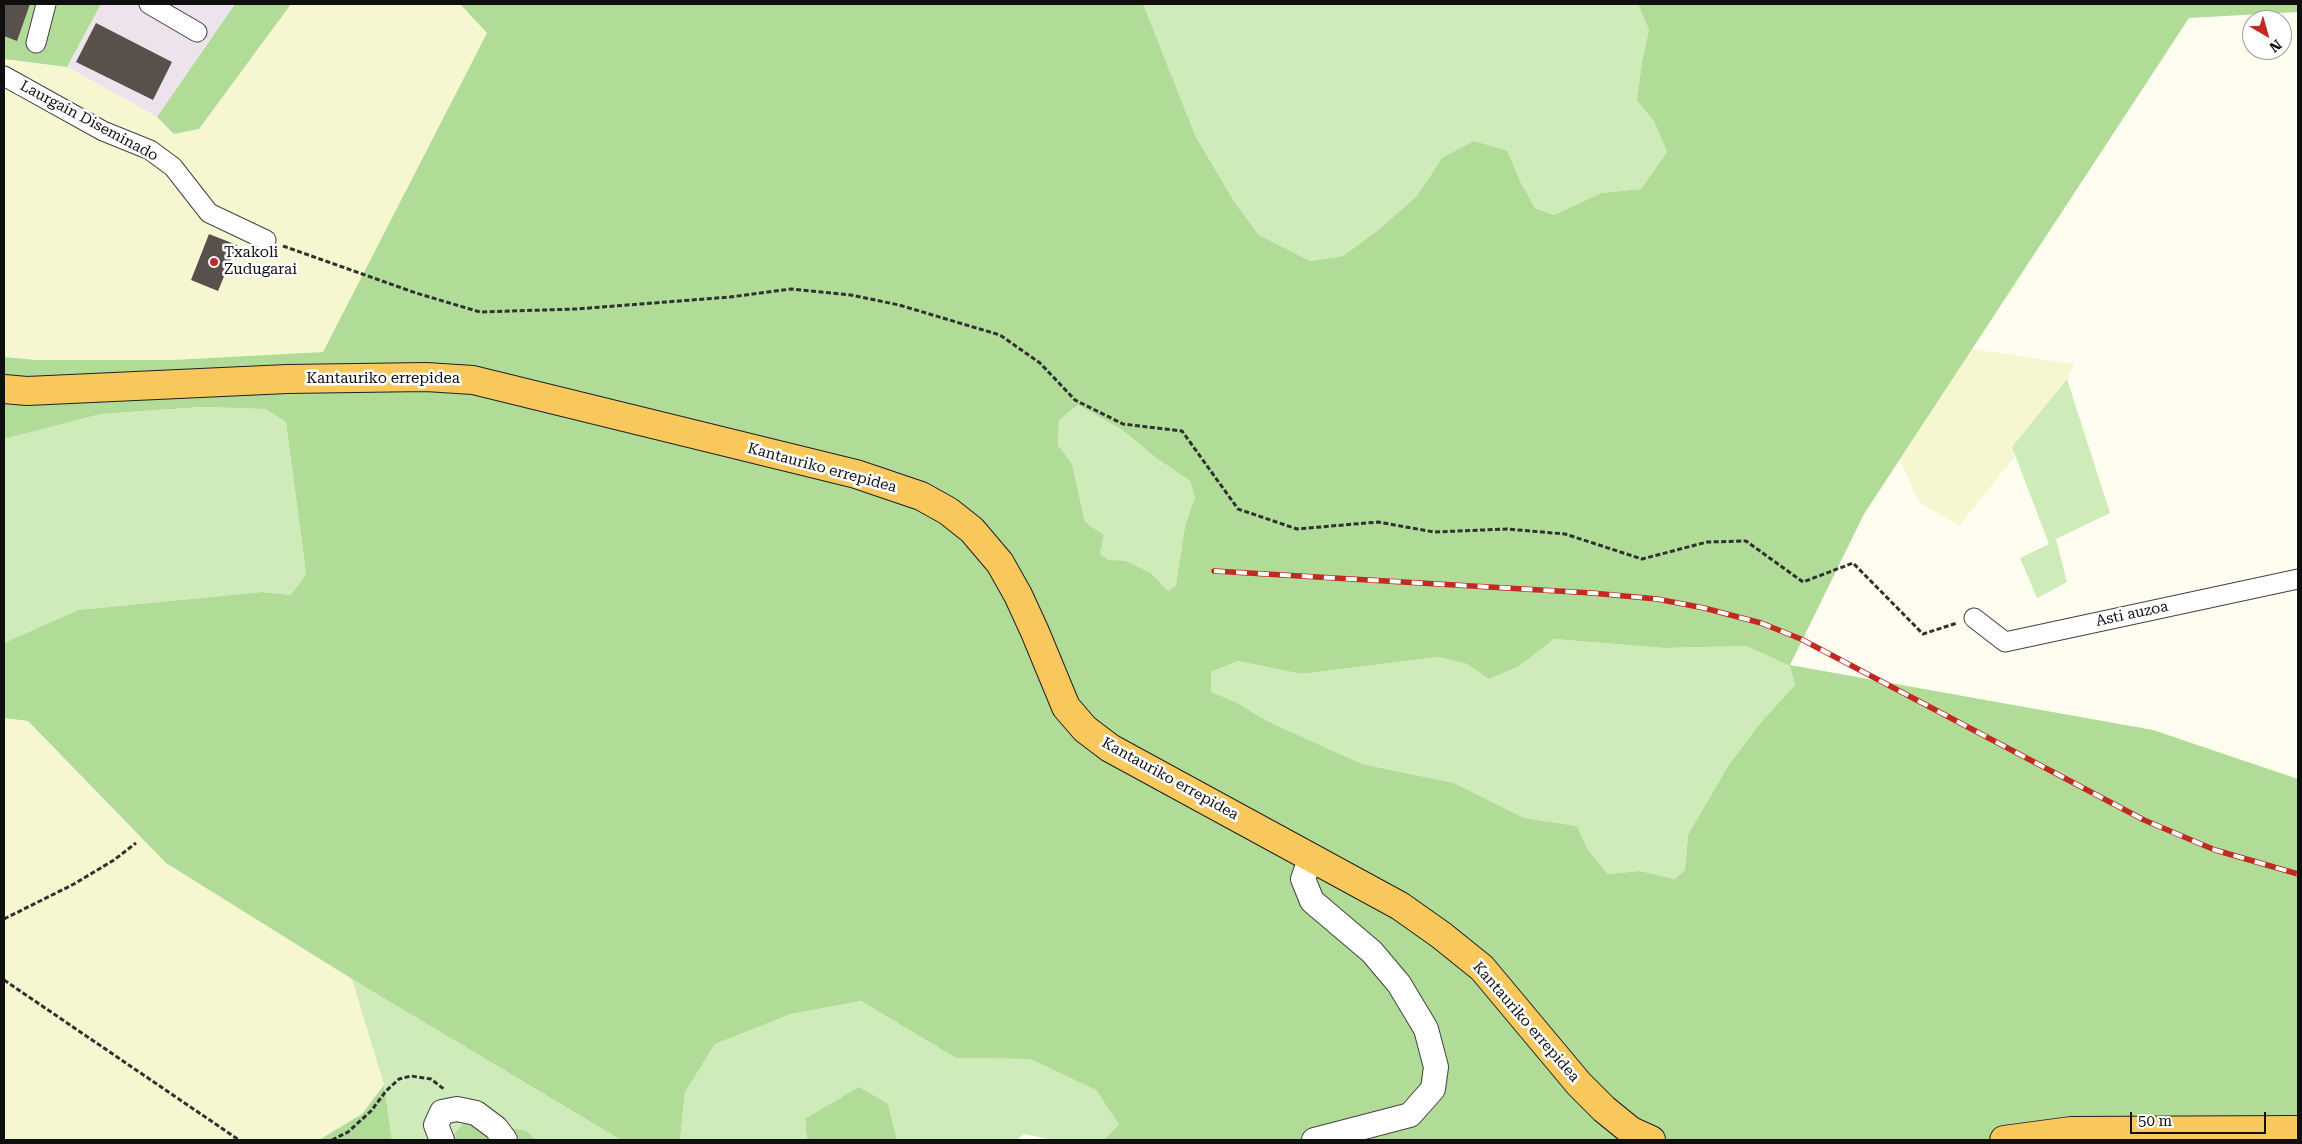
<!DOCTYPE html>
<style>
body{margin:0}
#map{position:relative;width:2302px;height:1144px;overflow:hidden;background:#fffdf0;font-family:"Roboto Serif",serif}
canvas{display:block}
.frame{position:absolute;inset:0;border:5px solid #0f0f0f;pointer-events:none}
.north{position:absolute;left:2242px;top:10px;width:50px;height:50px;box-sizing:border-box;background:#fff;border:1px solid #9f9f9f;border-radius:50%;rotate:142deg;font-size:14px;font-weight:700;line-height:20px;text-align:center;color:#0f0f0f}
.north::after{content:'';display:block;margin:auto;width:18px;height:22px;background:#c22923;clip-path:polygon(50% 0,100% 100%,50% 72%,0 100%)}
.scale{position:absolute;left:2130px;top:1112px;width:136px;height:22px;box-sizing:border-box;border:2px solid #0f0f0f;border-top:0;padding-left:6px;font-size:15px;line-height:18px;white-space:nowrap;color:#0f0f0f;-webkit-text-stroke:4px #fff;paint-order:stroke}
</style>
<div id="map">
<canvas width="2302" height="1144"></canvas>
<div class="frame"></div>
<div class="north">N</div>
<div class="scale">50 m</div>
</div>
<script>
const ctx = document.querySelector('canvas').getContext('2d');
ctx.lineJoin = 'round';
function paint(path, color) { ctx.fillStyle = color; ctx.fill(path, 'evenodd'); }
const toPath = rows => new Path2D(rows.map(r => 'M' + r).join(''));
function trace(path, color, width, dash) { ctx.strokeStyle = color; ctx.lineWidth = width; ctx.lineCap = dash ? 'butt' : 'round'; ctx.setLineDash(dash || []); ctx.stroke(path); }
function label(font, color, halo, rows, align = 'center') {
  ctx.font = font + ' "Roboto Serif",serif'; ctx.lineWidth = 5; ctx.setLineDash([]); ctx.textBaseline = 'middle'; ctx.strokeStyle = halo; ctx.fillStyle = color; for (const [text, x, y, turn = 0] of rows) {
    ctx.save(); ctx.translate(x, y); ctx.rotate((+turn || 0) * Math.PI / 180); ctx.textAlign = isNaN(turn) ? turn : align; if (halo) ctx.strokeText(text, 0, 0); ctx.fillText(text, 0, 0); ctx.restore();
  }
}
const industrial = toPath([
 [101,4,235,4,157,117,67,67]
]);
const farmland = toPath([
 [291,4,460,4,487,33,323,352,172,360,37,360,4,357,4,59,67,67,157,117,174,134,199,129],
 [1972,349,2074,364,2067,379,2012,447,2015,456,1959,526,1919,502,1900,460],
 [4,718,28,721,166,863,352,979,384,1085,362,1114,319,1140,4,1140]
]);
const green = toPath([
 [1143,4,1638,4,1649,30,1642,61,1637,101,1654,121,1667,152,1641,189,1601,193,1554,215,1535,208,1520,181,1442,158,1417,196,1377,231,1343,256,1310,261,1259,235,1235,203,1196,137],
 [2067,379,2110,513,2056,539,2067,582,2037,598,2020,558,2049,544,2012,447],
 [1078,405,1121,429,1155,457,1190,481,1195,497,1185,526,1177,586,1168,591,1151,573,1126,561,1108,561,1100,554,1104,535,1085,522,1072,464,1058,445,1059,420],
 [202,407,265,409,286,422,306,574,291,595,262,592,78,610,4,643,4,439,101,414],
 [1554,639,1664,648,1746,646,1790,666,1795,685,1763,720,1688,835,1685,870,1675,879,1640,871,1608,874,1588,850,1577,826,1524,818,1454,783,1362,764,1265,720,1236,702,1211,692,1211,672,1238,661,1301,674,1438,657,1467,664,1489,679,1518,667],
 [352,979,621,1140,536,1140,527,1131,450,1140,392,1140,384,1085],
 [861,1001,956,1058,1030,1059,1096,1090,1119,1125,1103,1140,1053,1140,1024,1134,1017,1140,897,1140,888,1104,805,1119,807,1140,680,1140,685,1092,715,1044,791,1014]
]);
const forest = toPath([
 [4,4,101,4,67,67,4,59],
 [235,4,291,4,199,129,174,134,157,117],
 [460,4,1143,4,1196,137,1235,203,1259,235,1310,261,1343,256,1377,231,1417,196,1442,158,1474,141,1507,151,1520,181,1535,208,1554,215,1601,193,1641,189,1667,152,1654,121,1637,101,1642,61,1649,30,1638,4,2298,4,2298,12,2189,18,1864,514,1790,665,2153,730,2298,779,2298,1140,1103,1140,1119,1125,1096,1090,1030,1059,956,1058,861,1001,791,1014,715,1044,685,1092,680,1140,621,1140,352,979,166,863,28,721,4,718,4,643,78,610,262,592,291,595,306,574,286,422,265,409,202,407,101,414,4,439,4,357,37,360,172,360,323,352,487,33],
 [1078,405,1121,429,1155,457,1190,481,1195,497,1185,526,1176,586,1168,591,1151,573,1126,561,1108,560,1100,554,1104,535,1085,522,1072,464,1058,445,1059,420],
 [1554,639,1664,648,1746,646,1790,666,1795,685,1763,720,1729,765,1688,835,1685,870,1675,879,1640,871,1608,874,1588,850,1577,826,1524,818,1454,783,1362,764,1265,720,1236,702,1211,692,1211,672,1238,661,1301,674,1438,657,1467,664,1489,679,1518,667],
 [384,1085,392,1140,319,1140,362,1114],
 [859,1087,888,1104,897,1140,807,1140,805,1119],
 [466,1120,527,1131,536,1140,450,1140]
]);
const building = toPath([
 [4,4,30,4,17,41,4,36],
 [96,23,172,62,153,100,76,62],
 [209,234,237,245,218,291,191,280]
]);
const path = toPath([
 [283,246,416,293,480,312,576,309,730,297,791,289,851,295,899,305,1000,335,1040,363,1075,400,1123,424,1182,431,1238,509,1297,529,1378,522,1434,532,1507,529,1565,534,1642,559,1707,542,1746,541,1803,582,1853,563,1923,634,1957,623],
 [4,919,74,884,114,860,136,843],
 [4,980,239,1140],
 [332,1140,348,1132,371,1111,386,1091,399,1079,411,1076,431,1079,445,1090]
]);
const minor = toPath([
 [149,4,197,32],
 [36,43,46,4],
 [4,76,103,131,150,150,173,167,209,213,266,240],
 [1974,618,2005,642,2298,579]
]);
const tertiary = toPath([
 [1311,857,1303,879,1312,901,1372,952,1399,984,1426,1029,1436,1067,1433,1089,1410,1115,1314,1140],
 [442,1140,436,1125,442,1112,457,1109,476,1113,496,1128,505,1140]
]);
const trunk = toPath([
 [4,389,27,391,287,379,426,377,473,380,856,474,921,496,948,511,972,530,1000,563,1018,595,1035,632,1066,707,1085,729,1110,748,1400,906,1441,935,1482,968,1579,1084,1604,1109,1631,1131,1651,1140],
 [2004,1140,2071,1131,2298,1130]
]);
const rail = toPath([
 [1214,571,1592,593,1657,599,1704,608,1761,623,1801,639,2144,820,2215,850,2298,874]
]);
const markers = [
 [214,262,5,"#c22923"]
];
const streetNames = [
 ["Laurgain Diseminado",89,121,28],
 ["Kantauriko errepidea",383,379],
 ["Kantauriko errepidea",822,468,15],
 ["Asti auzoa",2132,614,-12],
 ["Kantauriko errepidea",1170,779,29],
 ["Kantauriko errepidea",1526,1022,49]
];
const poiNames = [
 ["Txakoli",224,253],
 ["Zudugarai",224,270]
];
paint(industrial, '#ede3ed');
paint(farmland, '#f6f6d0');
paint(green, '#ceebb9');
paint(forest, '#b0dc98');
paint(building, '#58514b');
trace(minor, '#424242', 21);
trace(tertiary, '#424242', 26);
trace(trunk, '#202020', 30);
trace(path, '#313131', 3, [5, 2.5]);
trace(minor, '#fff', 19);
trace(tertiary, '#fff', 24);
trace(trunk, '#f9c85d', 28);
trace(rail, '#c22923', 5.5);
trace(rail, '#fff', 4, [11]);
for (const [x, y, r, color] of markers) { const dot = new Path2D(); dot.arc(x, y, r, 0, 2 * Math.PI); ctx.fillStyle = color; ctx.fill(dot); trace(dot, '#fff', 2); }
label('15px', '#0f0f0f', '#fff', streetNames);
label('15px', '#0f0f0f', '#fff', poiNames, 'left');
</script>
